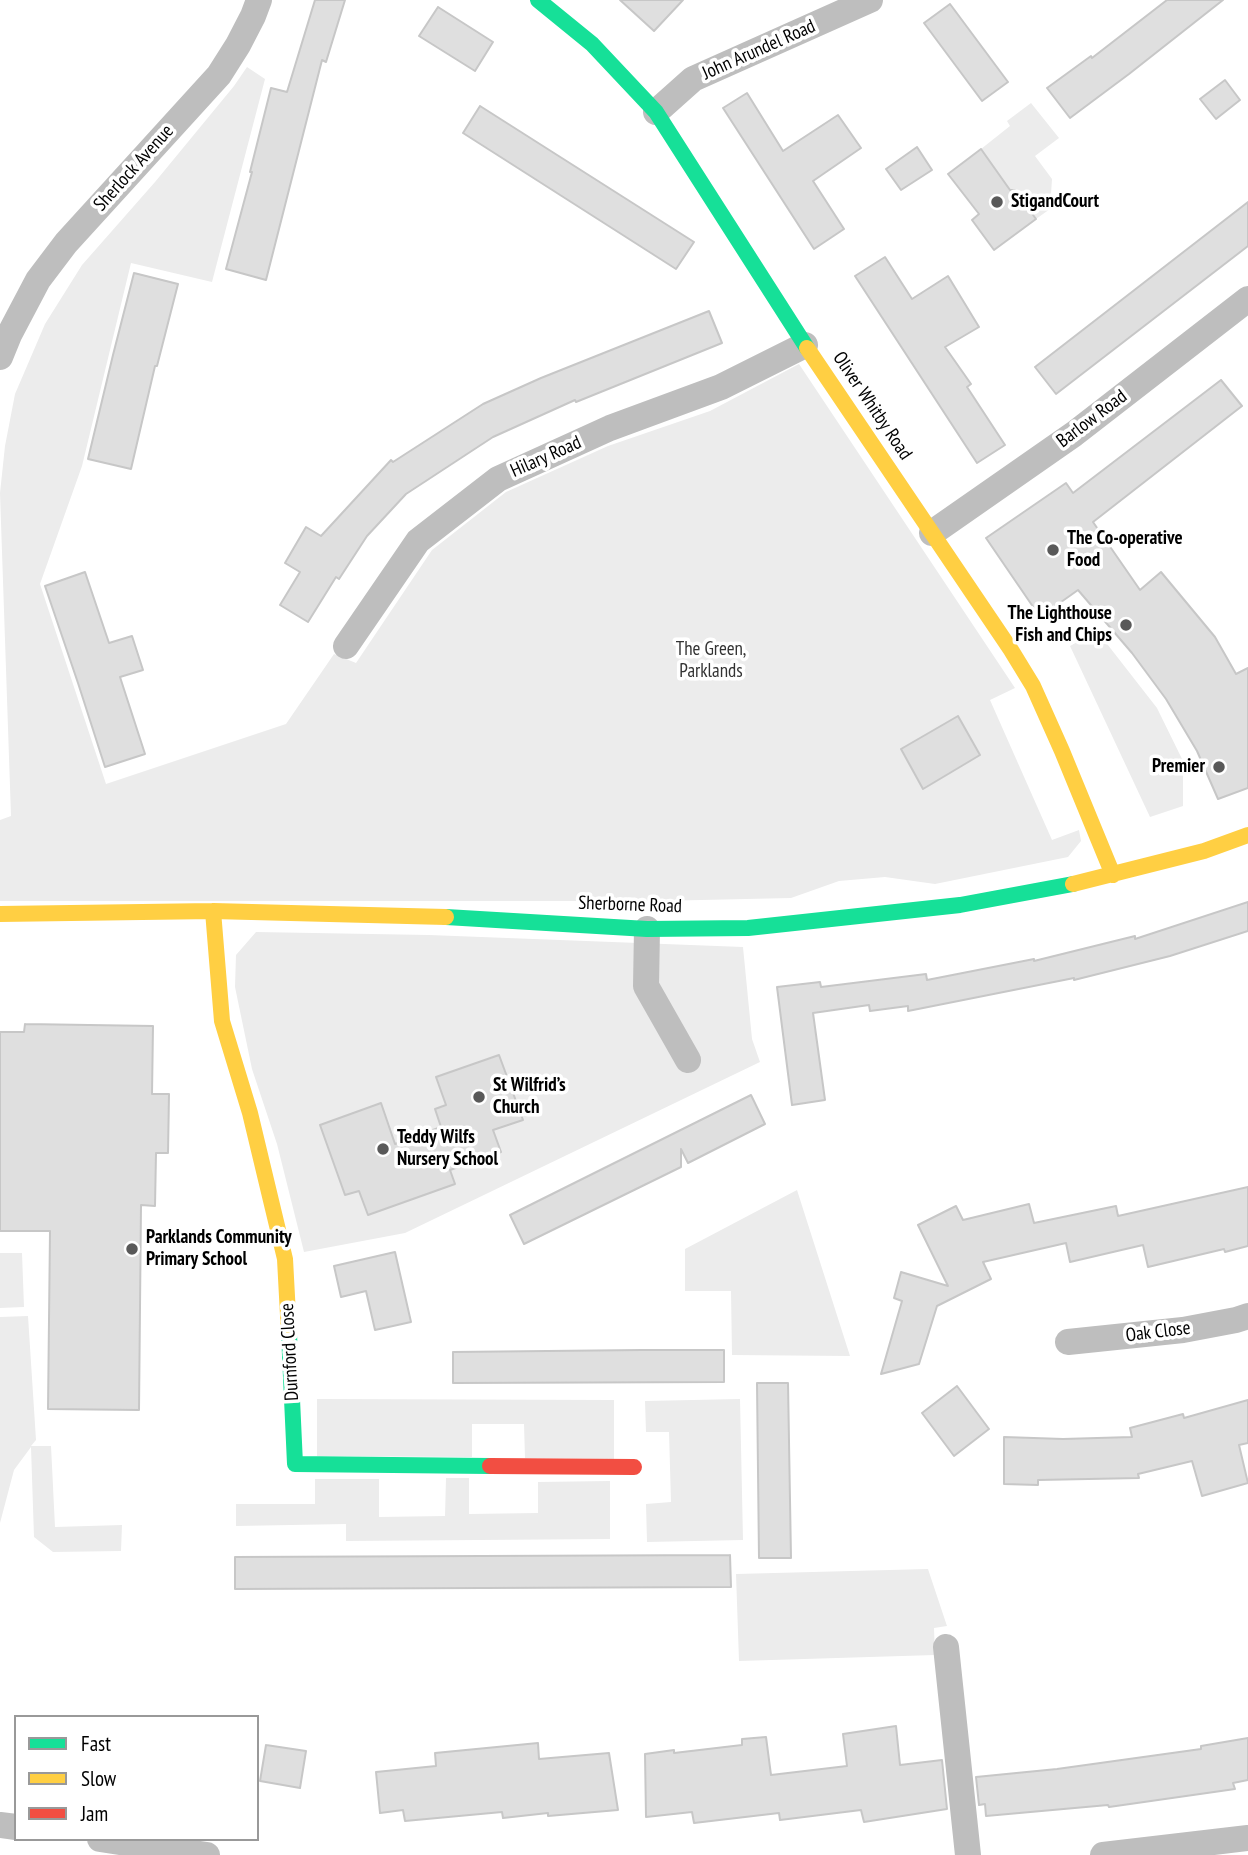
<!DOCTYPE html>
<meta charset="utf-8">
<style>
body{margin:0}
#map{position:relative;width:1248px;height:1855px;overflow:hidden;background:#fff;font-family:"PT Sans Narrow",sans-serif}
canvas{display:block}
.legend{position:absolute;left:14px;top:1715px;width:245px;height:126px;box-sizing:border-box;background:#fff;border:2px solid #999;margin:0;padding:9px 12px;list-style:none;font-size:21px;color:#000}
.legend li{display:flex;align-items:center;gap:14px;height:35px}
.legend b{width:35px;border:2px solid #999}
</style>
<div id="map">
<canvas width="1248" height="1855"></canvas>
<ul class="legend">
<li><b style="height:9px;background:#16e098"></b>Fast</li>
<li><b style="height:9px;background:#ffcf43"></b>Slow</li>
<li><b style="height:9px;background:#f24e42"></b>Jam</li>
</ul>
</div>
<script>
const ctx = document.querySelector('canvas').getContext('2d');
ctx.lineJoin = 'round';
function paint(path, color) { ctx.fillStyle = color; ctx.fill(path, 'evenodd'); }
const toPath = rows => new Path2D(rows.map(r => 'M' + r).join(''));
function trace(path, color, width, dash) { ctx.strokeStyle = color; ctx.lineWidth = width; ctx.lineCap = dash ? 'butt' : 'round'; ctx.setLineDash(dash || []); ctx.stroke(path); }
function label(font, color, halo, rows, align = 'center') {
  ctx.font = font + ' "PT Sans Narrow",sans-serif'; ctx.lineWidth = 7; ctx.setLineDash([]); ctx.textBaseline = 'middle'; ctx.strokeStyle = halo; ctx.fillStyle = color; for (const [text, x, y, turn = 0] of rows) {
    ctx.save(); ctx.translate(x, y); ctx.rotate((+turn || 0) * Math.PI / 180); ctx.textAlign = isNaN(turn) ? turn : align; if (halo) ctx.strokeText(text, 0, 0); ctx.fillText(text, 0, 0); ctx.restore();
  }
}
const green = toPath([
 [247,67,265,79,212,282,131,263,82,466,40,584,106,784,286,724,334,654,356,663,432,550,506,492,608,446,710,411,799,364,1015,688,990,700,1052,840,1079,830,1081,841,1068,857,935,884,885,877,839,881,791,898,656,901,0,901,0,820,11,816,0,493,5,446,15,394,45,324,82,265,155,182,234,86],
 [1031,103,1059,138,1035,156,1052,179,1050,209,1036,219,1015,190,1010,190,981,149,1010,126,1007,121],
 [1097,631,1157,708,1183,761,1183,806,1150,817,1070,646],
 [256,932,429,935,743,947,752,1039,760,1062,405,1233,304,1252,277,1144,252,1069,235,987,236,955],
 [797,1190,850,1356,732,1355,731,1291,685,1291,685,1249],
 [0,1253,22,1253,24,1307,0,1308],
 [28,1316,36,1440,31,1446,51,1446,55,1527,122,1525,121,1551,53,1552,34,1537,31,1447,14,1470,0,1523,0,1317],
 [317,1399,614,1400,614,1459,525,1458,524,1424,472,1424,472,1457,317,1456],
 [740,1399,743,1540,647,1542,646,1504,671,1502,669,1432,646,1432,645,1401],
 [446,1478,469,1478,469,1514,538,1513,538,1482,610,1481,610,1539,346,1541,346,1524,236,1526,236,1504,315,1504,315,1479,379,1479,379,1517,445,1516],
 [928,1569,947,1626,934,1628,935,1655,739,1661,736,1574]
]);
const building = toPath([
 [315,0,345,0,326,62,322,60,266,280,226,269,252,172,250,172,271,88,287,92,315,0],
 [620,0,683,0,654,31,620,0],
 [1167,0,1223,0,1129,74,1070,118,1047,88,1091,56,1092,58,1167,0],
 [950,4,1008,82,982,101,924,23,950,4],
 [438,7,493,42,475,71,419,36,438,7],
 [1225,80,1240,100,1216,119,1200,99,1225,80],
 [747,93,783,151,838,115,861,148,813,181,844,229,814,249,723,108,747,93],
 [480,106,694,242,676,269,463,133,480,106],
 [917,147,932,170,901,190,886,169,917,147],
 [981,149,1010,190,1015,190,1036,219,994,250,972,220,979,214,948,174,981,149],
 [1248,202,1248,246,1056,394,1035,367,1248,202],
 [885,257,912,299,948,276,979,327,945,347,971,384,967,387,1005,445,977,463,855,276,885,257],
 [134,273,178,284,157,366,155,366,131,469,88,459,113,355,134,273],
 [709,311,722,343,576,402,575,400,493,437,406,494,367,536,339,579,336,577,308,622,280,605,300,572,285,563,306,527,321,536,391,460,393,462,483,404,541,378,709,311],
 [1221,380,1242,406,1093,522,1140,590,1161,572,1215,637,1236,674,1248,668,1248,788,1218,799,1197,751,1166,699,1132,653,1078,590,1040,617,986,538,1066,483,1073,493,1221,380],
 [85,572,109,643,132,636,143,670,120,677,145,754,105,767,78,683,45,586,85,572],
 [958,716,980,755,923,789,901,749,958,716],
 [1248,902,1248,931,1170,956,1074,980,1074,978,908,1011,908,1006,870,1011,869,1005,813,1013,825,1100,792,1105,777,987,820,982,821,987,926,974,927,980,1034,959,1034,961,1135,936,1135,939,1248,902],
 [25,1024,153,1026,152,1094,169,1094,168,1153,156,1153,155,1206,141,1205,139,1410,48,1409,50,1231,0,1231,0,1032,24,1032,25,1024],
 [499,1055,523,1120,493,1130,501,1152,450,1170,455,1184,368,1215,359,1191,345,1195,320,1125,381,1103,395,1144,441,1127,435,1109,446,1105,436,1077,499,1055],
 [751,1095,765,1124,688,1163,681,1149,681,1167,524,1244,510,1215,751,1095],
 [1248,1187,1248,1246,1225,1252,1224,1249,1148,1267,1143,1245,1070,1262,1066,1243,983,1262,991,1279,937,1306,919,1364,881,1374,902,1301,894,1298,901,1272,948,1286,918,1225,956,1206,963,1220,1029,1204,1034,1223,1116,1206,1118,1216,1248,1187],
 [395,1252,411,1322,375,1330,366,1291,341,1297,334,1266,395,1252],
 [642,1350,724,1350,724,1382,453,1383,453,1352,642,1350],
 [757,1383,788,1383,791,1558,759,1558,757,1383],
 [957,1386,989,1429,954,1456,922,1413,957,1386],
 [1248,1400,1248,1443,1239,1445,1248,1483,1202,1496,1192,1461,1138,1474,1139,1478,1038,1480,1038,1485,1004,1484,1004,1437,1063,1439,1132,1437,1130,1428,1183,1414,1184,1418,1248,1400],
 [730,1555,731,1587,235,1589,235,1557,730,1555],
 [896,1726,900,1765,942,1760,947,1809,864,1822,861,1810,780,1820,779,1813,694,1823,692,1812,646,1817,645,1754,674,1750,674,1753,742,1745,742,1739,766,1737,771,1775,847,1766,843,1734,896,1726],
 [1248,1738,1248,1780,1233,1783,1235,1789,1109,1807,1108,1805,986,1816,985,1804,979,1805,976,1777,1057,1769,1201,1749,1201,1746,1248,1738],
 [538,1743,539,1759,609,1753,618,1810,548,1816,548,1813,503,1818,502,1812,405,1821,403,1810,380,1813,376,1772,436,1766,435,1753,538,1743],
 [266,1745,306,1751,300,1788,260,1781,266,1745]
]);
const street = toPath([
 [656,112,693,79,870,0],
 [0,357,9,335,38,280,66,243,219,75,238,45,253,16,259,0],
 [932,533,1074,434,1248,299],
 [346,646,418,541,498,479,610,428,721,387,805,345],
 [647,929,646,986,688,1060],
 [1068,1342,1183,1330,1236,1320,1248,1316],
 [946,1647,968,1855],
 [0,1825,16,1827],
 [100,1839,207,1855],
 [1103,1855,1248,1838]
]);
const fast = toPath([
 [538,0,592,44,656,112,807,348],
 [446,917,647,929,748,928,960,905,1073,884],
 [289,1334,295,1464,490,1466]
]);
const slow = toPath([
 [807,348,1011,650,1033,686,1062,751,1113,875],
 [1073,884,1204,851,1248,835],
 [213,911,222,1021,250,1113,285,1259,289,1334],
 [0,914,213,911,446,917]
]);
const jam = toPath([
 [490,1466,634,1467]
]);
const markers = [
 [997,202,7,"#595959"],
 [1053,550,7,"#595959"],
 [1126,625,7,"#595959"],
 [1219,767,7,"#595959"],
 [479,1097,7,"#595959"],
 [383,1149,7,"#595959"],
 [132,1249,7,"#595959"]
];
const streetNames = [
 ["John Arundel Road",759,50,-24],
 ["Sherlock Avenue",134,168,-48],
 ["Oliver Whitby Road",872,406,56],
 ["Barlow Road",1092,419,-37],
 ["Hilary Road",546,457,-24],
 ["Sherborne Road",630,905,2],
 ["Oak Close",1158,1332,-7],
 ["Durnford Close",290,1352,-93]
];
const poiNames = [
 ["StigandCourt",1011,202],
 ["The Co-operative",1067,539],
 ["Food",1067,561],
 ["The Lighthouse",1112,614,"right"],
 ["Fish and Chips",1112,636,"right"],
 ["Premier",1205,767,"right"],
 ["St Wilfrid’s",493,1086],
 ["Church",493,1108],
 ["Teddy Wilfs",397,1138],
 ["Nursery School",397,1160],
 ["Parklands Community",146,1238],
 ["Primary School",146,1260]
];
const parkNames = [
 ["The Green,",711,650],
 ["Parklands",711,672]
];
paint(green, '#ececec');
paint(building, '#dfdfdf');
trace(building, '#c7c7c7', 2);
trace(street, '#bebebe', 26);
trace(fast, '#16e098', 16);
trace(slow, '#ffcf43', 16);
trace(jam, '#f24e42', 16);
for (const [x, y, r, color] of markers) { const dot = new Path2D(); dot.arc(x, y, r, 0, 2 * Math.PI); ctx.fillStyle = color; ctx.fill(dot); trace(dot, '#fff', 2.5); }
label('19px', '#000', '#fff', streetNames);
label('bold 19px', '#000', '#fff', poiNames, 'left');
label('19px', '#333', '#fff', parkNames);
</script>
